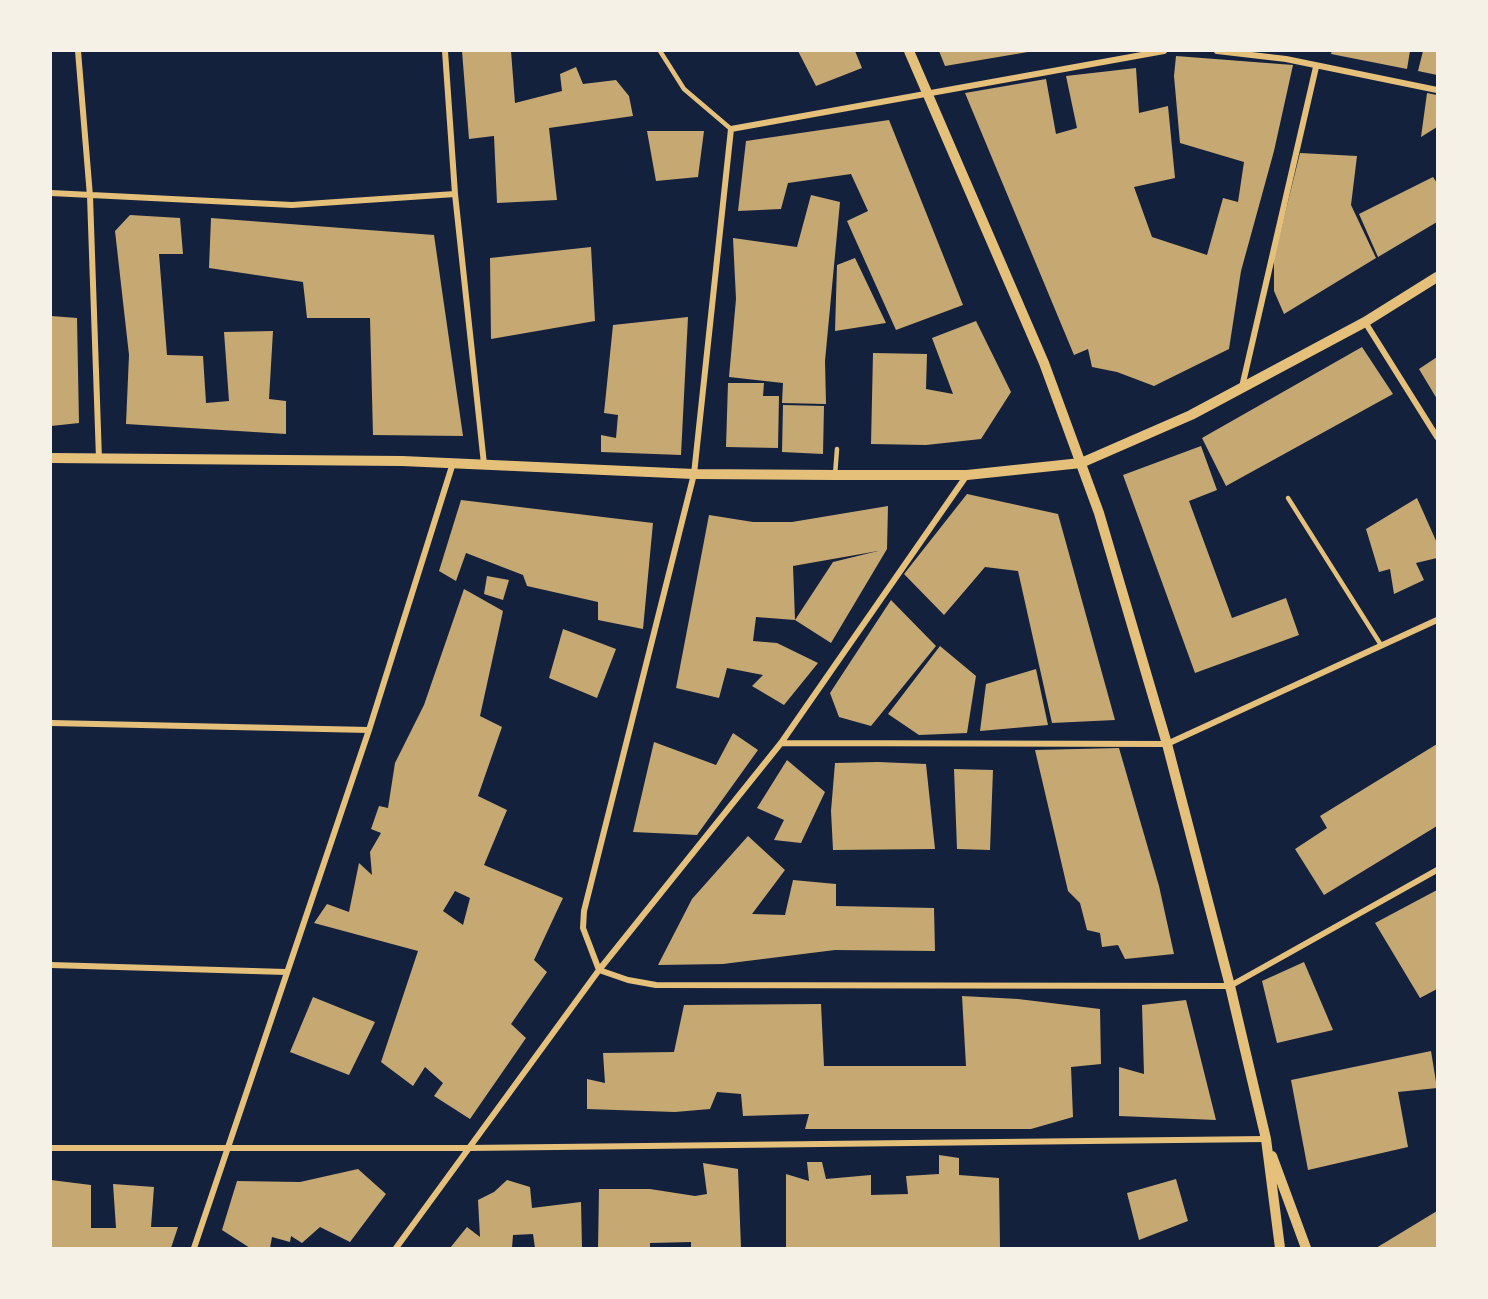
<!DOCTYPE html>
<style>
body{margin:0}
#map{position:relative;width:1488px;height:1299px;overflow:hidden;background:#14213d;font-family:Helvetica,sans-serif}
canvas{display:block}
.frame{position:absolute;inset:0;border:52px solid #f6f1e7;pointer-events:none}
</style>
<div id="map">
<canvas width="1488" height="1299"></canvas>
<div class="frame"></div>
</div>
<script>
const ctx = document.querySelector('canvas').getContext('2d');
ctx.lineJoin = 'round';
function paint(path, color) { ctx.fillStyle = color; ctx.fill(path, 'evenodd'); }
const toPath = rows => new Path2D(rows.map(r => 'M' + r).join(''));
function trace(path, color, width, dash) { ctx.strokeStyle = color; ctx.lineWidth = width; ctx.lineCap = dash ? 'butt' : 'round'; ctx.setLineDash(dash || []); ctx.stroke(path); }
const building = toPath([
 [462,51,511,51,515,103,562,91,560,74,576,67,583,84,616,80,629,96,633,116,549,128,557,200,497,203,494,136,469,139],
 [798,51,855,51,862,68,816,86],
 [939,51,1028,51,1028,52,945,66],
 [1332,51,1410,51,1407,69,1331,54],
 [1423,51,1437,51,1437,75,1418,71],
 [1176,56,1293,65,1274,151,1241,271,1229,349,1154,386,1117,372,1092,367,1088,349,1074,355,965,93,1046,79,1056,134,1077,128,1066,76,1136,68,1139,113,1168,106,1175,178,1134,187,1152,237,1207,255,1223,198,1238,202,1244,162,1180,143,1174,76],
 [1427,93,1437,95,1437,127,1421,137],
 [889,120,963,305,896,330,847,221,868,211,851,174,788,183,781,209,738,211,746,141],
 [647,131,704,131,698,177,656,181],
 [1300,153,1357,156,1351,205,1376,258,1284,314,1274,291,1274,258],
 [1433,177,1437,183,1437,222,1378,257,1359,214],
 [811,195,840,202,825,361,826,404,782,403,783,383,729,377,736,299,733,238,797,247],
 [130,215,180,218,183,254,159,254,167,355,203,356,206,403,229,401,224,332,273,331,269,399,286,401,286,434,126,424,129,355,115,231],
 [211,218,434,235,463,436,373,435,370,318,307,318,303,282,209,268],
 [591,247,595,321,491,339,490,258],
 [855,258,886,323,835,331,837,265],
 [51,316,77,318,79,423,51,426],
 [688,317,681,455,601,452,601,435,616,438,618,415,604,413,613,325],
 [976,321,1011,392,981,439,926,445,871,444,873,353,927,354,926,389,953,394,932,338],
 [1362,347,1393,394,1226,486,1202,438],
 [1437,357,1437,399,1419,369],
 [728,383,764,383,763,396,779,396,778,448,726,447],
 [783,405,824,406,823,454,782,452],
 [1201,446,1217,490,1189,501,1232,618,1286,598,1299,635,1195,673,1123,475],
 [967,494,1058,514,1115,720,1052,723,1018,571,985,567,944,615,904,574],
 [1417,498,1437,543,1437,558,1416,563,1424,580,1394,594,1390,569,1379,572,1366,529],
 [461,500,653,523,643,629,598,620,598,602,527,586,523,575,466,553,456,581,439,571],
 [888,506,887,549,831,643,795,620,833,562,878,551,793,566,795,620,756,617,753,641,777,643,818,663,784,705,752,686,763,675,727,668,719,698,676,688,709,515,753,522,792,522],
 [487,576,509,580,503,600,484,594],
 [464,589,503,611,480,716,502,727,478,796,507,810,484,865,563,898,534,960,547,972,511,1024,526,1038,470,1119,434,1096,443,1083,425,1067,413,1086,381,1062,418,951,314,923,327,904,349,912,359,863,372,875,370,852,381,833,371,829,379,806,388,808,395,763,424,705],
 [455,891,470,898,463,925,443,911],
 [891,600,936,646,871,726,839,717,830,693],
 [563,629,616,649,597,698,549,678],
 [940,646,976,676,967,733,919,735,888,714],
 [1036,669,1048,725,980,731,986,684],
 [733,733,758,750,697,835,633,832,654,742,716,765],
 [1437,744,1437,826,1324,895,1295,849,1327,828,1320,816],
 [1119,748,1159,886,1174,954,1125,959,1118,945,1102,947,1100,933,1087,930,1080,903,1068,891,1035,750],
 [787,760,825,792,801,843,774,840,784,820,757,808],
 [878,762,926,764,935,849,833,850,831,811,835,763],
 [954,769,993,770,990,850,957,849],
 [748,836,785,870,752,914,785,915,793,880,836,884,836,906,934,908,935,951,835,950,723,964,658,965,692,899],
 [1437,890,1437,989,1420,998,1375,923],
 [1304,962,1333,1030,1277,1043,1262,981],
 [962,996,1018,999,1100,1009,1101,1064,1071,1067,1073,1117,1031,1129,805,1129,809,1114,743,1116,741,1094,717,1092,710,1109,675,1112,587,1109,587,1079,605,1083,603,1053,674,1052,684,1005,821,1004,824,1066,966,1066],
 [313,997,375,1022,349,1075,290,1052],
 [1186,1000,1216,1120,1119,1116,1119,1067,1144,1074,1142,1005],
 [1431,1051,1437,1088,1398,1092,1408,1147,1308,1170,1291,1080],
 [939,1155,959,1158,959,1175,999,1178,1000,1248,786,1248,786,1174,809,1181,807,1162,822,1162,826,1179,871,1175,871,1195,908,1194,906,1176,939,1174],
 [703,1163,738,1169,741,1248,691,1248,691,1242,650,1243,650,1248,598,1248,599,1189,650,1189,695,1196,707,1194],
 [358,1169,386,1194,350,1242,320,1227,302,1243,291,1236,290,1242,272,1237,270,1248,250,1248,222,1230,237,1181,300,1182],
 [1176,1179,1188,1221,1139,1240,1127,1193],
 [51,1180,91,1185,91,1228,116,1228,113,1184,154,1187,151,1227,178,1227,171,1248,51,1248],
 [507,1180,530,1187,532,1208,581,1202,582,1248,535,1248,533,1234,513,1235,512,1248,450,1248,467,1227,480,1237,478,1200,494,1192],
 [1437,1211,1437,1248,1376,1248]
]);
const service = toPath([
 [660,51,684,89,731,129],
 [835,475,837,449],
 [1288,498,1381,645]
]);
const minor = toPath([
 [78,51,90,196,99,459],
 [445,51,455,194,484,464],
 [1217,51,1286,59,1437,90],
 [51,193,292,205,455,194],
 [1365,322,1437,437],
 [1242,387,1316,67],
 [51,723,369,730],
 [781,743,1167,744,1437,620],
 [51,965,286,972],
 [599,970,583,928,584,911,694,474,731,129,1164,51],
 [599,970,628,980,656,985,1230,986,1437,870],
 [51,1148,467,1148,1266,1139],
 [194,1248,369,730,453,463],
 [396,1248,599,970,781,743,967,475]
]);
const tertiary = toPath([
 [909,51,1044,363,1099,513,1167,744,1230,986,1266,1139,1280,1248],
 [51,458,402,461,694,474,835,475,967,475,1081,463,1191,415,1365,322,1437,277],
 [1272,1156,1306,1248]
]);
paint(building, '#c6a872');
trace(service, '#e5c07b', 4.5);
trace(minor, '#e5c07b', 6);
trace(tertiary, '#e5c07b', 10);
</script>
